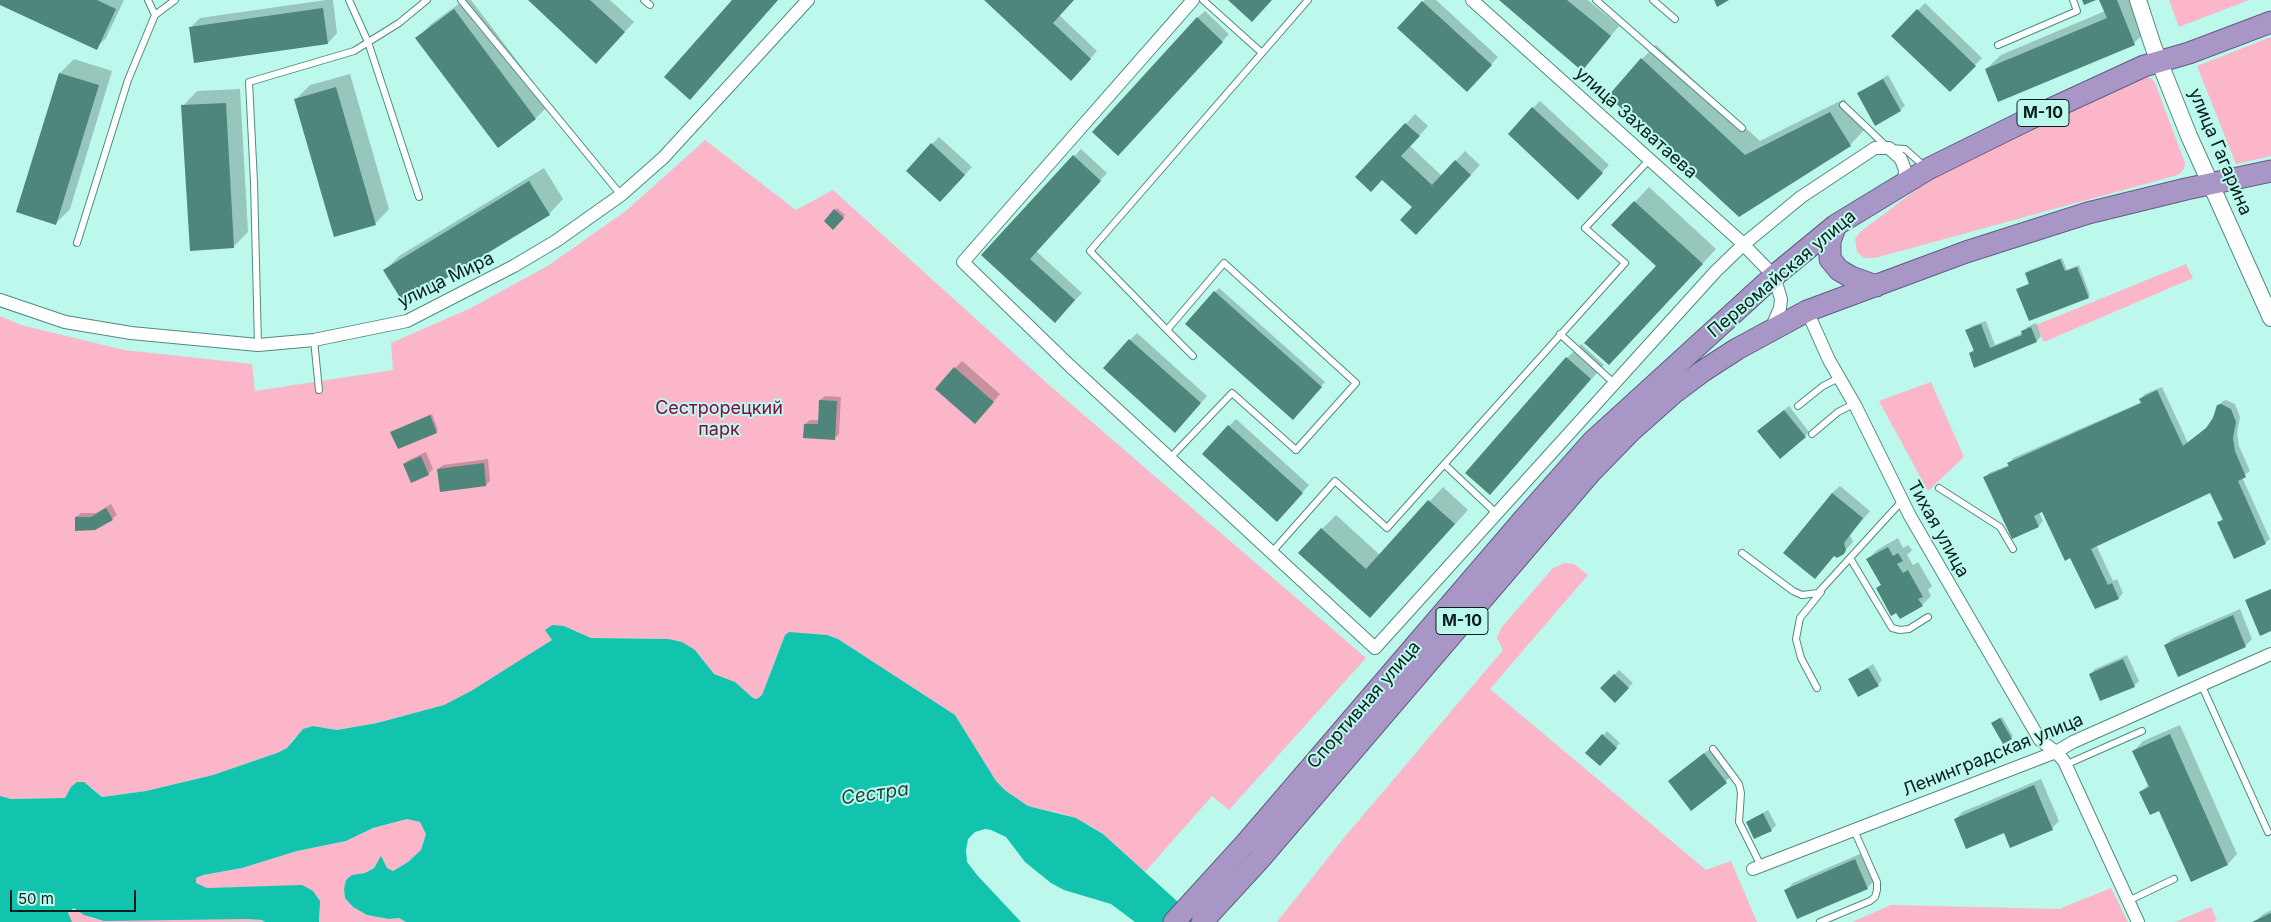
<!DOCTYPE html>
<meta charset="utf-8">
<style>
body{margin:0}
#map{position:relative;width:2271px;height:922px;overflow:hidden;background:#bdf8ec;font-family:Inter,sans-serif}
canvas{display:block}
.scale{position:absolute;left:10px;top:890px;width:126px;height:22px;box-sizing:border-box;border:2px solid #08201c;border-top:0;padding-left:6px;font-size:15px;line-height:18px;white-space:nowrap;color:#08201c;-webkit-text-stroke:4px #bdf8ec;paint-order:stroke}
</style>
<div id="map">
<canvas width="2271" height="922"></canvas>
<div class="scale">50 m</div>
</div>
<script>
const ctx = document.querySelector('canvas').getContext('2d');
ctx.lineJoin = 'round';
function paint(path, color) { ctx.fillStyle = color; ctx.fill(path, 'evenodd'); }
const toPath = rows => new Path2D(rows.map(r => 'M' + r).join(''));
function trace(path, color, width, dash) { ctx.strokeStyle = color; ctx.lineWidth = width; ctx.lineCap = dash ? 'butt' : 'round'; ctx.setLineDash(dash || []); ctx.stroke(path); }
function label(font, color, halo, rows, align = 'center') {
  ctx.font = font + ' Inter,sans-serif'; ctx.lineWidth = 4; ctx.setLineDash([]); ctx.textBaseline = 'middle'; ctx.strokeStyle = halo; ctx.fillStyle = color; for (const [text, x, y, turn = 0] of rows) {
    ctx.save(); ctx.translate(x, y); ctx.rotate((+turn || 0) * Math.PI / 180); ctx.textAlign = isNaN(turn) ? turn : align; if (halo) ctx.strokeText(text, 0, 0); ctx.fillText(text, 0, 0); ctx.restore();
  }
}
const green = toPath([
 [2169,0,2249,0,2179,27],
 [2271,37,2271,156,2236,164,2197,66],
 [2145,76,2151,78,2155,83,2185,163,2184,169,2178,175,1875,258,1864,258,1857,252,1855,239,1860,232,1929,180,2043,119],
 [705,140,796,210,833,190,1049,385,1366,658,1229,810,1212,796,1145,872,1103,834,1089,825,1063,814,1028,806,1006,791,996,781,955,715,838,639,785,635,762,695,758,699,753,698,735,682,714,674,695,650,668,639,591,638,564,626,553,640,471,691,444,705,377,723,337,730,313,726,294,738,287,748,277,753,213,775,146,791,102,797,91,787,71,787,65,798,11,799,0,796,0,316,21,325,124,350,252,364,255,391,393,370,391,343,471,308,549,265,627,210],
 [2186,264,2193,278,2044,342,2036,325],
 [1931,382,1964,457,1928,491,1879,401],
 [1564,563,1574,564,1588,575,1490,689,1706,870,1731,861,1757,922,1277,922,1343,839,1503,650,1497,638,1502,627,1553,568],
 [407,819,421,822,426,834,421,850,408,862,393,871,387,868,381,857,374,867,365,873,353,875,347,880,344,889,345,898,353,907,367,915,389,919,399,918,406,922,319,922,320,913,253,887,207,888,200,887,196,883,196,878,203,875,242,868,297,851,346,841,373,828],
 [2111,888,2128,922,1852,922,1891,905,2059,909],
 [2211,907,2217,920,2214,922,2175,922],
 [74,908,94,919,247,919,262,920,265,922,72,922,68,914]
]);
const water = toPath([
 [552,625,564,626,591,638,668,639,682,642,695,650,714,674,735,682,753,698,757,699,762,695,785,635,789,632,827,635,838,639,955,715,996,781,1006,791,1028,806,1076,818,1103,834,1200,922,1135,922,1111,904,1064,890,1051,883,1025,862,1006,837,991,830,985,829,975,832,968,839,966,850,967,862,977,875,1021,922,406,922,399,918,389,919,367,915,353,907,345,898,344,889,346,880,352,875,365,873,374,868,381,856,387,868,393,871,408,862,421,850,426,834,420,822,407,819,373,828,346,841,297,851,242,868,203,875,196,878,196,883,207,888,302,885,313,891,320,901,319,922,265,922,262,920,247,919,104,921,84,915,74,908,68,913,72,922,0,922,0,796,11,799,65,798,71,787,77,782,84,782,102,797,146,791,213,775,277,753,287,748,303,729,313,726,337,730,377,723,444,705,471,691,552,640,545,630]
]);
const shadow = toPath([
 [0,0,124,0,106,38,96,48,0,3],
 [326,0,333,0,337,33,328,43,190,28,200,18],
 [464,0,471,0,550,104,536,118,417,39,431,24],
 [530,0,610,0,634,22,606,52],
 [733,0,778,0,690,98],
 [986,0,1073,0,1059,15,1097,51,1078,72],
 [1425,0,1436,0,1498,57,1474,83,1399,28],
 [1501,0,1588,0,1619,26,1582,70],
 [2101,0,2136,0,2149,29,2134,43,1999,100,1986,69,2001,55,2105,11],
 [1925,3,1982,58,1950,91,1893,36],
 [1205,11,1229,34,1126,147,1197,18],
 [1656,45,1760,141,1844,99,1864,130,1850,145,1739,216,1642,59],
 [74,59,112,71,70,209,56,223,60,73],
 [350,74,389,209,375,224,296,99,310,85],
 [1888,75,1905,106,1900,110,1858,94],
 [240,89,248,232,233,247,183,106,197,91],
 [1540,101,1609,165,1585,191,1533,108],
 [1415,114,1428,126,1410,146,1442,176,1465,151,1480,165,1426,224,1414,207,1383,178,1406,124],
 [939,137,972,167,948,193,932,144],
 [1081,149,1107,173,1036,251,1082,293,1062,314,983,255],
 [544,168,563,199,549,214,385,270,399,256],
 [1649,187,1716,249,1623,350,1657,265,1613,225],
 [837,208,845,215,833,228,825,221],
 [2062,258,2067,270,2079,265,2090,295,2088,297,2017,289,2030,283,2026,273,2028,271],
 [1219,288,1325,382,1297,413,1215,292],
 [1986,321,1995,345,2023,333,2027,327,2036,323,2041,336,2037,341,1975,366,1970,353,1974,349,1967,331,1972,326],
 [1137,333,1207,396,1182,424,1130,340],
 [1581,344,1604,365,1490,494,1567,358],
 [962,361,1000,394,982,415,955,368],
 [2162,387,2188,443,2209,426,2218,406,2223,401,2226,400,2235,404,2240,417,2237,433,2239,446,2250,471,2242,477,2270,539,2265,543,2219,523,2223,518,2211,491,2096,545,2113,581,2117,579,2123,593,2119,598,2096,608,2071,557,2043,510,2039,512,2043,521,2039,526,1985,478,1989,473,2009,465,2013,458,2142,402,2140,399,2145,394],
 [825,396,841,397,839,434,834,439,805,424,810,420,819,420,820,400],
 [1789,406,1809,432,1805,436,1764,427],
 [432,414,438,430,436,432,394,431],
 [1236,419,1309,485,1284,513,1229,426],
 [426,452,433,469,428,474,404,464,409,460],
 [488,459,490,481,486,485,438,469,443,465],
 [1840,486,1870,511,1850,535,1853,542,1843,553,1832,493],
 [1443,487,1468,510,1384,602,1322,529,1336,515,1380,555],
 [111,504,117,515,112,519,76,517,81,513,96,513],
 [1898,538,1903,548,1908,545,1912,550,1907,555,1913,565,1918,562,1932,586,1928,590,1931,596,1922,605,1877,589,1882,584,1868,559,1877,550],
 [2240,609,2252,639,2245,646,2166,645,2173,638],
 [2127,655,2139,681,2134,686,2090,674,2095,669],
 [1873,664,1882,680,1878,685,1850,679],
 [1619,670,1633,683,1615,701,1602,688],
 [2002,717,2013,736,2011,738,1995,721],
 [2180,725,2237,854,2228,864,2191,880,2160,809,2141,792,2149,784,2134,751,2143,741],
 [1607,731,1620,743,1600,765,1587,753],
 [1712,747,1733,775,1691,809,1670,781],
 [2041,779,2059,821,2052,828,2004,831,1955,820,1962,812],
 [1768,810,1776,825,1771,830,1747,822],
 [1862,853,1874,881,1867,888,1786,890,1793,883],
 [2271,910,2271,922,2255,922,2262,915]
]);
const building = toPath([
 [0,0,97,0,116,9,97,50,0,5],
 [528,0,590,0,625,32,596,64],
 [732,0,778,0,690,100,664,77],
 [984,0,1074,0,1053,23,1091,59,1071,81],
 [1228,0,1272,0,1252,22],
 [1499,0,1567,0,1611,36,1582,71],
 [1714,0,1729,0,1717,7],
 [2082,0,2096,0,2084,5],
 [2099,0,2117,0,2135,45,1998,102,1985,69,2107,18],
 [1422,1,1492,65,1467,92,1397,28],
 [323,8,328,44,194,63,189,27],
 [454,9,536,119,498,148,415,38],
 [1917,9,1976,66,1950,92,1891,36],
 [1197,17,1223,42,1118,156,1092,132],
 [1641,58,1745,155,1830,112,1851,146,1739,217,1608,96],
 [59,73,99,85,56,225,16,212],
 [1883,79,1901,111,1875,126,1857,93],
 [336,87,376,225,334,237,294,99],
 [226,103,234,248,190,251,181,105],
 [1532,107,1603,173,1578,200,1508,134],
 [1405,123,1420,136,1401,156,1432,185,1455,160,1471,175,1416,235,1400,220,1412,207,1382,180,1371,192,1355,177],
 [931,143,965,175,940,202,906,171],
 [1073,155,1101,181,1030,259,1075,300,1055,323,981,255],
 [529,181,550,215,404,304,383,270],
 [1634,201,1703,264,1609,365,1584,343,1656,266,1611,225],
 [834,209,844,218,833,230,824,221],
 [2060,259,2065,271,2077,267,2089,298,2029,321,2016,289,2029,284,2025,273],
 [1214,291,1322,387,1293,420,1185,324],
 [1981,324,1990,348,2022,335,2021,331,2031,327,2037,342,1974,368,1969,353,1974,351,1965,330],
 [1129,339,1201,403,1175,433,1103,368],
 [1566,357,1591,379,1490,495,1465,473],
 [954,367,994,402,975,424,935,389],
 [2157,390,2183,446,2206,428,2213,418,2217,405,2221,404,2231,409,2236,422,2233,438,2235,451,2246,477,2238,481,2266,544,2234,559,2217,522,2223,520,2210,493,2091,549,2108,585,2112,583,2119,599,2095,609,2070,558,2065,561,2042,512,2034,516,2039,527,2012,539,1983,477,2009,466,2007,463,2141,403,2139,399],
 [819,400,837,401,835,440,803,438,804,424,818,424],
 [1784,410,1806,437,1780,459,1757,431],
 [430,415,437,433,398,449,390,432],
 [1228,425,1303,493,1277,522,1202,454],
 [421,456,429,475,411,483,403,464],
 [484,463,486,486,440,492,437,469],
 [1832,493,1863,518,1844,543,1846,550,1844,554,1837,558,1834,556,1815,579,1783,553],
 [1428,500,1455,524,1370,618,1298,553,1321,528,1366,569],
 [106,508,113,520,95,530,75,531,75,517,91,517],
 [1888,547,1893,556,1898,553,1903,561,1897,564,1903,573,1908,570,1923,597,1918,599,1923,606,1900,619,1896,613,1891,616,1876,588,1881,585,1866,559],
 [2271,589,2271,631,2260,636,2245,600],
 [2233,615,2246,647,2178,677,2164,645],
 [2123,659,2135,687,2100,701,2089,674],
 [1868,668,1879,686,1858,697,1848,679],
 [1614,674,1629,688,1615,703,1600,688],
 [2000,718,2012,739,2003,744,1991,723],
 [1602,734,1617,748,1600,766,1585,753],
 [2170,734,2228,865,2191,882,2159,811,2150,815,2139,792,2149,787,2132,751],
 [1704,753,1727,783,1691,811,1668,781],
 [2034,785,2053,830,2010,848,2004,833,1966,849,1954,819],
 [1763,813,1772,831,1754,839,1746,822],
 [1855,859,1868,889,1797,919,1784,890],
 [2271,913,2271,922,2252,922]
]);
const service = toPath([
 [349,0,368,42,419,197],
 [461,0,621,195],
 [644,0,650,5],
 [1203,0,1262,53],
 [1596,0,1742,128],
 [1653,0,1675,19],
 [155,15,175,0],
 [1998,45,2077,11,2073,0],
 [1843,105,1885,145,1889,148,1905,149,1925,167],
 [77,243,128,80,155,15,148,0],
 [1167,330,1090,251,1308,0],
 [1560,334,1615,384],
 [314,340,319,390],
 [258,345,254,182,249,82,354,51,399,23,427,0],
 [1798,406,1823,386,1839,378],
 [1812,434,1838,412,1854,404],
 [1170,458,1232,393,1296,450,1356,383,1224,263,1167,330,1193,356],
 [1444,464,1496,513],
 [1939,488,2000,527,2013,549],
 [1272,552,1335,481,1387,528,1625,263,1585,228,1650,159],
 [1742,553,1793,591,1802,595,1818,593,1902,501],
 [1850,558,1892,628,1900,630,1909,629,1928,617],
 [2201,684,2268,832],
 [1817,688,1801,658,1796,639,1800,618,1821,592],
 [1713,749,1739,784,1741,793,1739,822,1761,866],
 [2065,765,2142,731],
 [2128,901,2174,879],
 [1820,922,1870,901,1875,897,1877,890,1877,882,1854,830]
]);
const minor = toPath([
 [1193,0,963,262,1070,366,1375,648,1716,271,1744,244,1801,197,1875,148,1889,148,1901,159,1905,170,1904,183],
 [1472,0,1739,240,1774,276,1781,299,1780,308,1771,329],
 [0,300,65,322,131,333,258,345,314,340,407,321,514,266,556,241,621,195,663,158,808,0],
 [1807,311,1829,360,1855,405,1910,516,2040,740,2056,752,2064,761,2138,922],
 [1753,869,2056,752,2073,742,2271,654]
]);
const tertiary = toPath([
 [2138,0,2153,46,2189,136,2271,318]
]);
const trunk = toPath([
 [1836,225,1830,241,1830,259,1839,270,1851,277,1876,286],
 [1174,922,1246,843,1523,520,1592,442,1774,276,1836,225,1928,169,2027,120,2144,66,2189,53,2271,22],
 [1202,922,1259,860,1591,472,1631,431,1675,392,1703,371,1737,349,1807,311,1966,252,2088,213,2186,189,2271,171]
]);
const shields = [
 [2043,113,52],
 [1462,621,52]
];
const shieldNames = [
 ["М-10",2043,113],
 ["М-10",1462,621]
];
const streetNames = [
 ["улица Захватаева",1636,123,42],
 ["улица Гагарина",2220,152,67],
 ["Первомайская улица",1782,274,-40],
 ["улица Мира",446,280,-26],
 ["Тихая улица",1938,529,61],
 ["Спортивная улица",1364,705,-49],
 ["Ленинградская улица",1993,755,-22]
];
const parkNames = [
 ["Сестрорецкий",719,409],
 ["парк",719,430]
];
const waterNames = [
 ["Сестра",875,794,-8]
];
paint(green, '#fbb6c9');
paint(water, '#12c3ad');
paint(shadow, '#0003');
paint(building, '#4e867b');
trace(service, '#528a80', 8);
trace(minor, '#528a80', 14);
trace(tertiary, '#528a80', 18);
trace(trunk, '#625c81', 23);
trace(service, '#fff', 6);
trace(minor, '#fff', 12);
trace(tertiary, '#fff', 16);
trace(trunk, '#a896c6', 21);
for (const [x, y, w] of shields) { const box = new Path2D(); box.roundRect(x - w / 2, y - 13.5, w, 27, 4); ctx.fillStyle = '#bdf8ec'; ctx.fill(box); trace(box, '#08201c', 1); }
label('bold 16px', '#08201c', null, shieldNames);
label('18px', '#08201c', '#bdf8ec', streetNames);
label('18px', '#830b43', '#bdf8ec', parkNames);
label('italic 19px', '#22413c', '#bdf8ec', waterNames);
</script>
